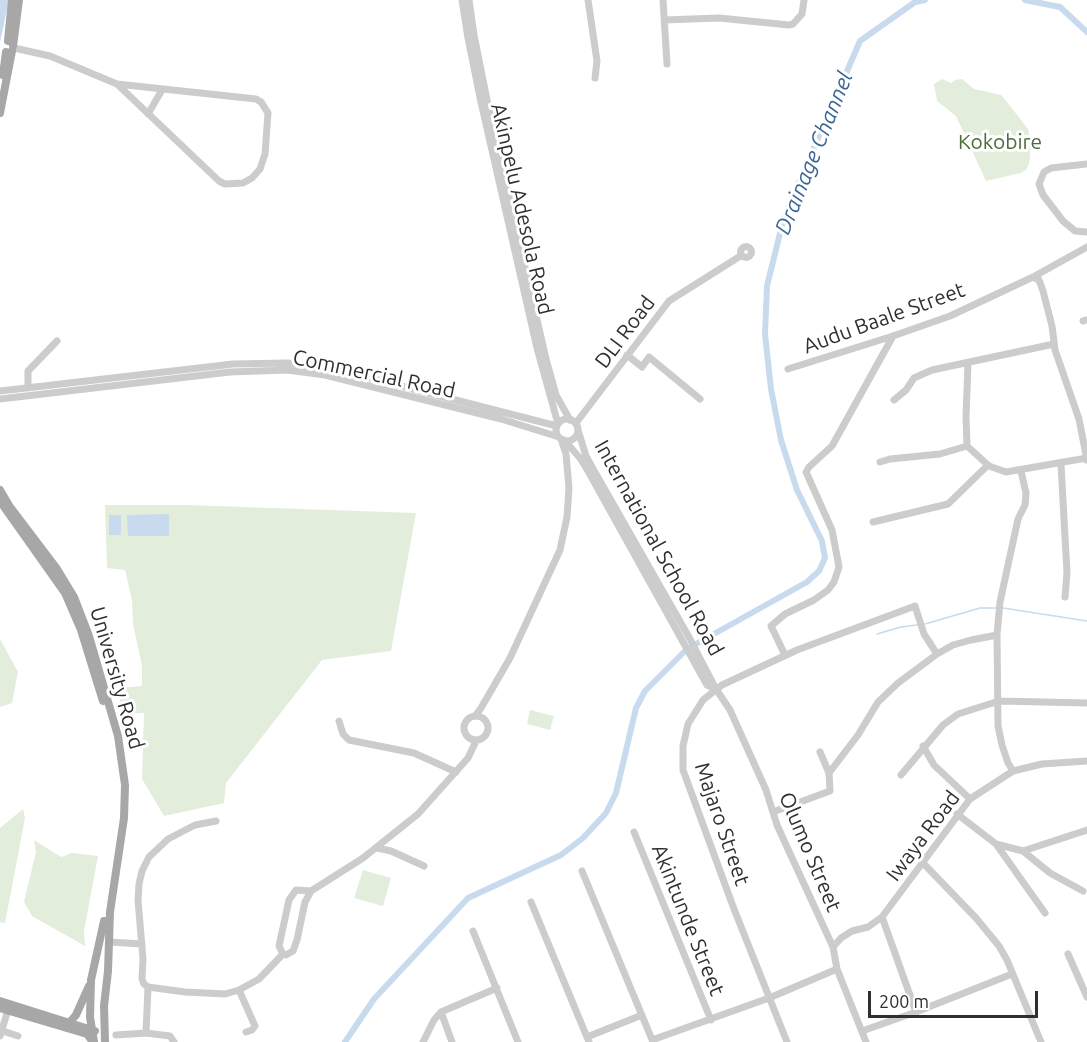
<!DOCTYPE html>
<style>
body{margin:0}
#map{position:relative;width:1087px;height:1042px;overflow:hidden;background:#fff;font-family:Ubuntu,sans-serif}
canvas{display:block}
.scale{position:absolute;left:868px;top:991px;width:170px;height:27px;box-sizing:border-box;border:3px solid #2f2f2f;border-top:0;padding-left:8px;font-size:18px;line-height:21px;white-space:nowrap;color:#2f2f2f;-webkit-text-stroke:4px #fff;paint-order:stroke}
</style>
<div id="map">
<canvas width="1087" height="1042"></canvas>
<div class="scale">200 m</div>
</div>
<script>
const ctx = document.querySelector('canvas').getContext('2d');
ctx.lineJoin = 'round';
function paint(path, color) { ctx.fillStyle = color; ctx.fill(path, 'evenodd'); }
const toPath = rows => new Path2D(rows.map(r => 'M' + r).join(''));
function trace(path, color, width, dash) { ctx.strokeStyle = color; ctx.lineWidth = width; ctx.lineCap = dash ? 'butt' : 'round'; ctx.setLineDash(dash || []); ctx.stroke(path); }
function label(font, color, halo, rows, align = 'center') {
  ctx.font = font + ' Ubuntu,sans-serif'; ctx.lineWidth = 6; ctx.setLineDash([]); ctx.textBaseline = 'middle'; ctx.strokeStyle = halo; ctx.fillStyle = color; for (const [text, x, y, turn = 0] of rows) {
    ctx.save(); ctx.translate(x, y); ctx.rotate((+turn || 0) * Math.PI / 180); ctx.textAlign = isNaN(turn) ? turn : align; if (halo) ctx.strokeText(text, 0, 0); ctx.fillText(text, 0, 0); ctx.restore();
  }
}
const green = toPath([
 [942,79,951,83,955,80,962,79,974,89,1001,95,1007,102,1028,129,1030,139,1030,156,1029,164,1026,170,1021,173,986,181,956,116,937,101,934,84],
 [105,505,186,505,416,513,391,651,322,660,226,783,224,803,164,816,142,779,144,713,121,714,119,688,142,686,142,666,133,624,132,600,125,570,107,568],
 [0,639,18,672,12,703,0,707],
 [530,710,554,716,550,730,527,724],
 [23,809,25,818,5,923,0,922,0,828],
 [34,840,61,857,72,853,98,856,84,931,85,946,32,916,24,902,36,852],
 [363,870,391,878,383,906,354,898]
]);
const water = toPath([
 [0,0,9,0,0,42],
 [169,514,169,536,128,536,127,515],
 [109,515,121,515,121,535,109,535]
]);
const stream = toPath([
 [1003,608,1087,621],
 [925,624,980,608,996,608],
 [877,634,901,627,917,625]
]);
const canal = toPath([
 [1025,0,1060,7,1087,32],
 [345,1042,374,999,468,898,561,855,583,838,606,813,616,793,636,708,645,691,687,649,807,582,819,571,825,558,822,541,797,490,781,440,771,389,765,334,767,286,784,217,860,41,915,2,925,0]
]);
const minor = toPath([
 [462,0,468,38,481,102,537,348,558,424],
 [469,0,474,35,487,100,546,359,556,395,570,420],
 [588,0,597,61,595,78],
 [663,0,667,64],
 [664,20,719,18,789,25,793,24,802,14,804,0],
 [14,48,50,56,117,84,256,99,261,102,268,113,265,154,260,169,252,178,243,183,225,184,219,181,117,84],
 [148,114,162,90],
 [1087,164,1051,168,1044,172,1039,184,1043,195,1063,221,1075,231,1087,232],
 '740.5 252a5.5 5.5 0 1 1 11 0a5.5 5.5 0 1 1-11 0Z',
 [1033,277,1039,280,1043,291,1052,326,1055,350,1079,419,1087,460],
 [1083,321,1087,320],
 [627,355,642,367,649,357,700,399],
 [968,363,966,417,967,446,989,466,1006,472,1087,458],
 [788,369,893,336,950,316,1033,277,1087,247],
 [28,388,28,371,57,341],
 [0,391,233,364,288,363,326,368,358,375,557,426],
 [0,399,230,372,287,370,325,375,501,419,559,437],
 [894,400,906,390,914,378,932,370,1054,344],
 '556 430a11 11 0 1 1 22 0a11 11 0 1 1-22 0Z',
 [576,423,669,301,742,255],
 [578,430,586,456,592,467,690,639,716,689,730,710,766,790,777,825,787,847,833,947,837,969,866,1042],
 [564,440,580,458,588,471,707,685,716,689],
 [880,462,890,459,940,454,967,446],
 [1061,464,1067,573,1065,597],
 [873,522,948,504,988,465],
 [785,655,771,626,785,614,814,600,828,590,834,582,839,567,832,530,806,472,809,467,832,446,893,336],
 '464 728a12 12 0 1 1 24 0a12 12 0 1 1-24 0Z',
 [475,716,481,708,510,658,560,550,567,517,569,488,566,454,561,439],
 [339,721,343,734,349,740,414,753,456,772],
 [923,746,934,765,970,799],
 [1013,771,1008,763,1002,745,998,726,997,635,1000,602,1018,519,1025,505,1026,493,1021,471],
 [829,773,858,735,878,702,898,683,937,654,953,645,971,640,997,635],
 [901,775,943,725,958,714,999,701,1087,703],
 [773,812,830,791,829,773,820,752],
 [957,814,996,844,1023,851,1050,873,1083,891],
 [216,821,195,825,168,839,149,857,142,871,139,884,138,900,143,959,142,979,144,984,148,987,185,992,225,994,239,990,259,979,283,954,286,955,293,951,297,940,305,902,311,891,363,858,418,814,468,758,476,741],
 [634,832,711,1020],
 [996,844,1045,913],
 [377,848,391,851,424,866],
 [1023,851,1087,830],
 [923,863,976,918,999,946,1007,960,1041,1042],
 [582,871,653,1042],
 [531,902,589,1042],
 [882,917,916,1012],
 [473,931,518,1042],
 [109,942,142,944],
 [833,947,841,938,852,931,868,927,882,917,970,799,1013,771,1042,764,1087,761],
 [283,954,279,946,289,900,296,890,311,891],
 [1068,954,1087,997],
 [239,990,255,1026,252,1030,246,1032],
 [441,1012,452,1042],
 [0,1030,18,1036],
 [862,1031,916,1012,1012,974],
 [146,1033,148,987],
 [116,1035,146,1033,170,1036,174,1042],
 [0,1036,8,1010],
 [587,1037,642,1015],
 [652,1040,769,998,837,969],
 [423,1042,434,1020,441,1012,497,988],
 [787,1042,734,909,683,770,683,746,688,724,703,700,722,685,797,650,915,606,924,634,937,654]
]);
const major = toPath([
 [8,41,12,0],
 [13,46,19,0],
 [3,75,6,52],
 [0,113,12,51],
 [0,490,10,507,57,569,74,597,89,636,118,736,125,785,124,818,110,912,108,971,104,1006,105,1042],
 [0,501,65,593,81,630,103,701],
 [0,1001,95,1031],
 [0,1008,87,1034,93,1042],
 [70,1022,76,1015,89,986],
 [94,1042,90,1017,91,980,104,921]
]);
const parkNames = [
 ["Kokobire",1000,142]
];
const streetNames = [
 ["Akinpelu Adesola Road",522,209,77],
 ["Audu Baale Street",884,318,-20],
 ["DLI Road",625,332,-53],
 ["Commercial Road",374,374,12],
 ["International School Road",659,548,61],
 ["University Road",117,678,74],
 ["Majaro Street",722,824,71],
 ["Iwaya Road",923,836,-53],
 ["Olumo Street",810,852,67],
 ["Akintunde Street",688,920,68]
];
const waterNames = [
 ["Drainage Channel",814,153,-68]
];
paint(green, '#e3eddc');
paint(water, '#c8daed');
trace(stream, '#c8daed', 1.5);
trace(canal, '#c8daed', 6);
trace(minor, '#ccc', 7);
trace(major, '#a7a7a7', 8);
label('21px', '#4c6d3a', '#fff', parkNames);
label('21px', '#2f2f2f', '#fff', streetNames);
label('italic 22px', '#3a6695', '#fff', waterNames);
</script>
